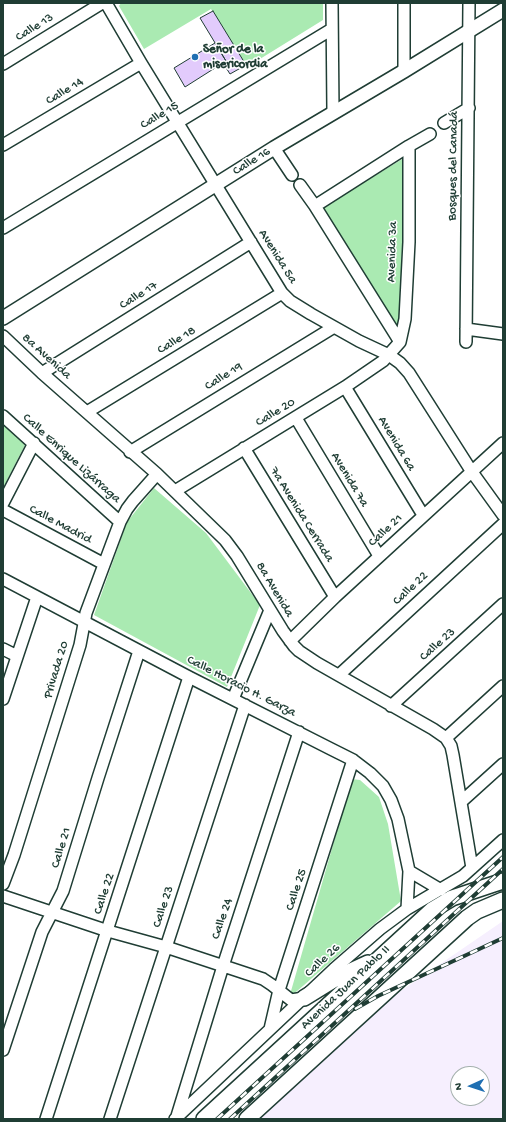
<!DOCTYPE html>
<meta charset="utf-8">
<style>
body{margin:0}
#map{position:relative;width:506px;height:1122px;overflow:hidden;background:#fff;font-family:"Gochi Hand",sans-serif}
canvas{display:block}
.frame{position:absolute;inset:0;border:4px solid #1f3d34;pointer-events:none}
.north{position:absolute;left:450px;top:1066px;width:40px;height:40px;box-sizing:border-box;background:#fff;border:1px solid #a5b1ae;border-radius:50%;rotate:267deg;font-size:11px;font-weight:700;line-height:16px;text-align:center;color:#1f3d34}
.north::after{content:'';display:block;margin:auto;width:14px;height:18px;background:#1f6fb2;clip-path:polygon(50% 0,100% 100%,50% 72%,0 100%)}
</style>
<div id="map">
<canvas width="506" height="1122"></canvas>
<div class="frame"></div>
<div class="north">N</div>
</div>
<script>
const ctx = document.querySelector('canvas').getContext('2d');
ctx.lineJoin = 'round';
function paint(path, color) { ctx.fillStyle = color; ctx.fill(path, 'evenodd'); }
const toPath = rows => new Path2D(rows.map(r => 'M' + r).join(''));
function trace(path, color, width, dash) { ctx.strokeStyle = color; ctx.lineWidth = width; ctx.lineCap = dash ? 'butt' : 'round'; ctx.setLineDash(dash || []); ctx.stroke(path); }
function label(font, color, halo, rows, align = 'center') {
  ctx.font = font + ' "Gochi Hand",sans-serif'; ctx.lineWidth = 3; ctx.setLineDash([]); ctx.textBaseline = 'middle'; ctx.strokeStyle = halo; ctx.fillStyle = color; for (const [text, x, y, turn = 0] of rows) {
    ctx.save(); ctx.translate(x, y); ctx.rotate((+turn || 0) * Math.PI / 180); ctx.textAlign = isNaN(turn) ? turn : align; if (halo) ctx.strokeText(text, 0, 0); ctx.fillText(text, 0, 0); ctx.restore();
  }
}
const built = toPath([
 [503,921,503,1119,258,1119,392,997],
 [458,1074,482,1074,482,1098,458,1098]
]);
const green = toPath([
 [121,3,323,3,323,20,247,67,211,9,144,49,119,6],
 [404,158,400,331,322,208],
 [3,424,26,443,3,488],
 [154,488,206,533,260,605,227,687,94,615,127,522],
 [352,779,360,780,379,797,388,824,401,901,289,998]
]);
const building = toPath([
 [213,11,246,65,230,74,223,63,226,61,200,18,213,11],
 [215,43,226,61,185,87,174,68,215,43]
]);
const minor = toPath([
 [106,3,141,63,282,293,290,301,311,314,359,341,389,355,400,363,409,373,472,472,503,515],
 [332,3,333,112],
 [404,3,404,71],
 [3,64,102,3],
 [444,123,469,108],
 [3,145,141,63],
 [274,148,292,175],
 [300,185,315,206,400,342],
 [315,206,409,146,430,134],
 [3,228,332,29],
 [466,329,503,334],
 [3,336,42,373,157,474,225,540,237,556,283,631,294,646,299,651,317,663,433,729,446,738,451,746,453,755,472,868],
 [466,342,469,3],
 [42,373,251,242],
 [345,387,423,515],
 [87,412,282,293],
 [3,416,120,522],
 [296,418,379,556],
 [244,448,335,597],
 [130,452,334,327],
 [175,491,345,387,383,361,400,342,405,319,409,242,409,146],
 [3,503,34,443],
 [3,510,104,564],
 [3,579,189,677,331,749,353,760,370,773,383,786,391,800,398,819,409,871,407,909],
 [290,641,335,597,503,443],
 [3,649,17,656],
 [339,675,503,524],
 [3,699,37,597],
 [233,699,270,610],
 [391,706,503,604],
 [446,738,503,686],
 [461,802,503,764],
 [409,871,441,890],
 [3,884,14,855,80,645,86,613,111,546,120,522,127,509,133,501,157,474],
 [3,896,108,931,166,947,263,979,272,985,291,1000,304,998],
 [270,1029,279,990,353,760],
 [3,1050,42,932,63,891,98,778,139,651],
 [177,1116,223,966,299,732],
 [46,1119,189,677],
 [110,1119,245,705],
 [175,1119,334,969,380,929,407,909,463,876,503,840]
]);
const tertiary = toPath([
 [3,318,274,148,404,71,503,10]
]);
const secondary = toPath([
 [304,998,338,977,368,963],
 [204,1119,432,910,452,898,503,881],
 [247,1119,467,918,477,911,503,900]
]);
const rail = toPath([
 [355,1009,378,996,503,938],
 [217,1119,503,857],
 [230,1119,503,869]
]);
const markers = [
 [195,57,4,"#1f6fb2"]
];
const streetNames = [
 ["Calle 13",35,28,-32],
 ["Calle 14",65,92,-31],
 ["Calle 15",160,116,-31],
 ["Calle 16",252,162,-32],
 ["Bosques del Canadá",454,166,-89],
 ["Avenida 3a",393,252,-88],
 ["Avenida 5a",277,257,58],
 ["Calle 17",139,296,-32],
 ["Calle 18",177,341,-31],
 ["8a Avenida",46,357,42],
 ["Calle 19",224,377,-32],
 ["Calle 20",276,413,-31],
 ["Avenida 6a",396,444,59],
 ["Calle Enrique Lizárraga",71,459,42],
 ["Avenida 7a",349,480,59],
 ["7a Avenida Cerrada",301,515,58],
 ["Calle Madrid",60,525,28],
 ["Calle 21",386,531,-43],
 ["Calle 22",411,589,-43],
 ["8a Avenida",274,590,59],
 ["Calle 23",438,645,-42],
 ["Privada 20",57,670,-73],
 ["Calle Horacio H. Garza",241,687,27],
 ["Calle 21",62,848,-73],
 ["Calle 25",297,890,-72],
 ["Calle 22",105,894,-72],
 ["Calle 23",164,907,-72],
 ["Calle 24",223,919,-71],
 ["Calle 26",323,961,-43],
 ["Avenida Juan Pablo II",346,988,-43]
];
const poiNames = [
 ["Señor de la",203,50],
 ["misericordia",203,65]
];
paint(built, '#f6effe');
paint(green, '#aaeab2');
paint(building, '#e2cbfc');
trace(building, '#1f3d34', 1);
trace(minor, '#1f3d34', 14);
trace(tertiary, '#1f3d34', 16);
trace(secondary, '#1f3d34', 18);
trace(minor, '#fff', 11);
trace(tertiary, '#fff', 13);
trace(secondary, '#fff', 15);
trace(rail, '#1f3d34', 4);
trace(rail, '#fff', 2.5, [8]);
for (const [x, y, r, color] of markers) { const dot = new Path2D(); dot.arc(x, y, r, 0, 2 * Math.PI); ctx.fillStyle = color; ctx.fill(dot); trace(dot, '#fff', 1.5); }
label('13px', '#1f3d34', '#fff', streetNames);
label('bold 13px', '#1f3d34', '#fff', poiNames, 'left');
</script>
